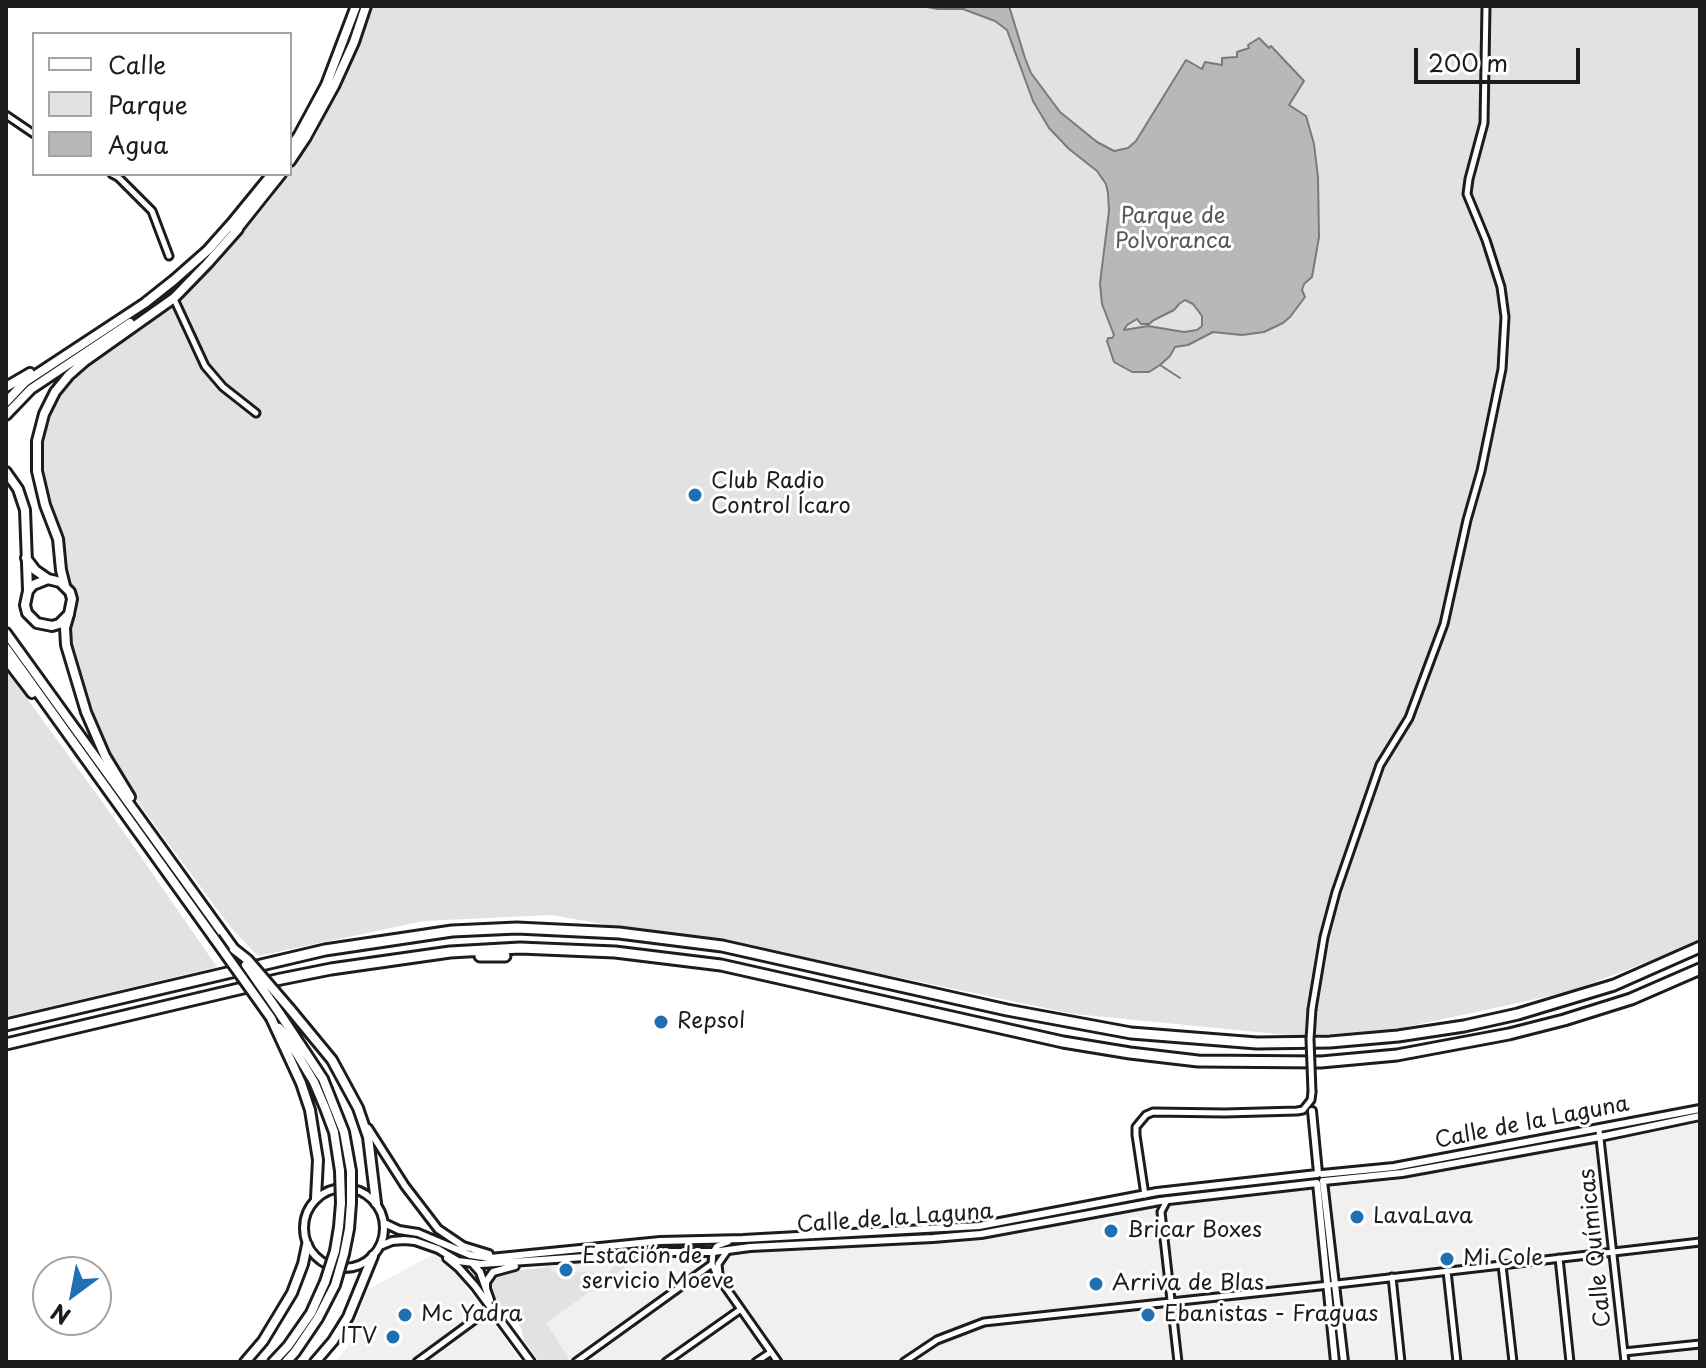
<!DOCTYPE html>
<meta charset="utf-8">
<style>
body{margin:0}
#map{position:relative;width:1706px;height:1368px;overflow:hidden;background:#fff;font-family:"Playpen Sans",sans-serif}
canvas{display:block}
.frame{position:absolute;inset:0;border:8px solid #1c1c1c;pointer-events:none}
.legend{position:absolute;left:32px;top:32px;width:260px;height:144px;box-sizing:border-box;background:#fff;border:2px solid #a4a4a4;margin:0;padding:10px 14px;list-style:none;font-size:24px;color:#1c1c1c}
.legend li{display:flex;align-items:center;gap:16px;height:40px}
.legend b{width:40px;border:2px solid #a4a4a4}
.north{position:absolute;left:32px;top:1256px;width:80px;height:80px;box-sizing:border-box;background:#fff;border:2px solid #a4a4a4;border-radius:50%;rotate:212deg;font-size:22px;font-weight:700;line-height:32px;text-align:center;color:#1c1c1c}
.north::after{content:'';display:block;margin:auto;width:28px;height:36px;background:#1f6fb2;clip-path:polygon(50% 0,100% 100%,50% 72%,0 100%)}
.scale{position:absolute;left:1414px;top:48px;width:166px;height:36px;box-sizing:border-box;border:4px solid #1c1c1c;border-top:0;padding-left:10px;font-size:24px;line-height:28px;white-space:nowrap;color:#1c1c1c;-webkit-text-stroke:6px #fff;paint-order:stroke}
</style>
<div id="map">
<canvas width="1706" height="1368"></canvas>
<div class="frame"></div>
<ul class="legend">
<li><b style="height:10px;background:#fff"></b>Calle</li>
<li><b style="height:22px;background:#e2e2e2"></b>Parque</li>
<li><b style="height:22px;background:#b8b8b8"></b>Agua</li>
</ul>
<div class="north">N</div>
<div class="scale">200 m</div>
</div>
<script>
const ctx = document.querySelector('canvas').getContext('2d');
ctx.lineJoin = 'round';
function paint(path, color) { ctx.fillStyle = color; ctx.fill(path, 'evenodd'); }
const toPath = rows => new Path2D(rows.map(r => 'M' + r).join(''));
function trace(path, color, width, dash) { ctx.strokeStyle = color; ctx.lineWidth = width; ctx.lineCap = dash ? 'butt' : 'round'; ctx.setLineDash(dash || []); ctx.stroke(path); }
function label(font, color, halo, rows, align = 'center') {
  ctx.font = font + ' "Playpen Sans",sans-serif'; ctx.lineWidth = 6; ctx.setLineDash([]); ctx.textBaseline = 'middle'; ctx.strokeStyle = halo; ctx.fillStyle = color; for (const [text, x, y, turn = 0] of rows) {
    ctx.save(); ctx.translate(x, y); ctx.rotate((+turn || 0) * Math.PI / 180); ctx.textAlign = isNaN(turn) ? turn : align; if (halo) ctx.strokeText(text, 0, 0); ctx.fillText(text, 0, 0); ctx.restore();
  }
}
const built = toPath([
 [1700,1108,1700,1362,551,1362,493,1274,635,1254,959,1243,1171,1203,1583,1146],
 [434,1254,447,1263,460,1275,464,1284,522,1362,335,1362,348,1346,367,1290]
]);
const green = toPath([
 [367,6,1700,6,1700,938,1673,952,1569,992,1392,1030,1298,1036,1074,1014,902,978,552,915,424,921,258,956,232,929,159,831,117,773,99,740,69,647,69,626,77,613,77,597,64,572,56,527,42,481,39,456,45,419,59,392,94,359,181,297,220,259,271,199,288,174,290,174,290,171,316,135,357,49],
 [6,666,31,704,114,818,217,967,6,1017],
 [619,1261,632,1262,546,1323,565,1352,568,1357,566,1362,540,1362,524,1341,521,1328,509,1312,501,1307,490,1291,490,1281,498,1273,548,1267,556,1273,580,1272,607,1274]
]);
const water = toPath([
 [922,6,1009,6,1025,58,1031,73,1060,112,1097,142,1114,151,1128,148,1136,141,1186,60,1202,69,1205,62,1222,65,1222,58,1237,57,1237,52,1249,48,1248,45,1259,38,1269,48,1271,46,1304,81,1289,105,1306,116,1314,144,1318,177,1319,237,1312,277,1304,284,1302,290,1305,297,1290,317,1283,323,1264,332,1242,335,1213,332,1188,345,1175,347,1170,356,1160,365,1149,372,1132,372,1114,362,1107,341,1108,338,1112,338,1114,335,1102,304,1100,283,1109,211,1108,193,1106,184,1097,171,1069,149,1049,128,1033,101,1007,30,995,21,963,9,938,9,922,6],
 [1185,300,1193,304,1202,316,1202,326,1197,330,1184,332,1148,326,1124,330,1127,325,1137,319,1141,324,1149,324,1154,320,1174,310,1179,304,1185,300]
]);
const stream = toPath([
 [1160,365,1180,378]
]);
const minor = toPath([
 [6,115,34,134],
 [112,174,118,177,152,211,169,256],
 [174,299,205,366,223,387,256,413],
 [1312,1009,1324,937,1336,892,1380,765,1409,718,1444,624,1467,520,1481,471,1502,369,1505,317,1501,287,1486,240,1467,194,1469,179,1484,123,1486,6],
 [1599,1130,1625,1362],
 [1145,1195,1136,1135,1136,1127,1146,1115,1153,1112,1225,1113,1297,1111,1303,1110,1311,1100,1312,1092],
 [1167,1200,1161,1212,1178,1362],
 [728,1242,717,1246,713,1252,712,1264,717,1275,778,1362],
 [1559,1258,1570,1362],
 [1502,1265,1513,1362],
 [1447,1271,1457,1362],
 [719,1274,718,1264,727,1251],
 [1392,1277,1401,1362],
 [1624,1352,1700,1344],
 [417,1362,492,1307],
 [576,1362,712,1264],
 [666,1362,741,1309],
 [756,1362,771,1352],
 [904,1362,937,1340,984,1322,1320,1286,1700,1242]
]);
const tertiary = toPath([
 [1312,1111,1318,1173],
 [368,1128,405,1186,438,1229,463,1246,489,1254],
 [1322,1174,1394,1167,1700,1109],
 [1323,1181,1344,1362],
 [1324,1181,1402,1173,1600,1137,1700,1116],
 '304 1228a40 40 0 1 1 80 0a40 40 0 1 1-80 0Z',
 [384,1223,399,1230,418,1233,470,1255,490,1258,660,1241,743,1239,979,1226,1157,1192,1317,1174],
 [380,1246,392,1241,404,1240,415,1241,438,1249,458,1261,481,1264,659,1252,713,1252,750,1247,933,1238,981,1234,1160,1201,1317,1183,1335,1362],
 [447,1258,459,1268,475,1286,531,1362],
 [473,1264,480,1272,490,1300],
 [486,1288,486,1282,493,1272,515,1266]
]);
const primary = toPath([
 [6,472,18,489,25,510,28,590],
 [26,558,35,570,48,579,60,582,70,592,72,599,69,614,59,624,52,626,37,623,27,613,25,605,28,591,33,585,48,579]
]);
const trunk = toPath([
 [290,148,299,135,326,85,356,6],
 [290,161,306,137,334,86,354,42,366,6],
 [234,233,281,174],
 [6,387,30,373],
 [6,402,25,382,145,303,174,280,208,250,232,223,272,174],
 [6,415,31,389,130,323],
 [65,586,61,570,58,539,45,505,37,471,37,441,44,414,55,392,69,375,85,361,174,298,207,264,238,229],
 [69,614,65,628,66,645,86,712,105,756,130,797],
 [6,633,234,949],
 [6,648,214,938],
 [6,659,32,693],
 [290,1009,332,1060,358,1108,368,1137,376,1203],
 [280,1014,323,1079,344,1132,351,1171],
 [271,1018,301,1083,310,1110,318,1160,316,1198],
 [279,1028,288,1039,314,1082,325,1108,334,1132,340,1171],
 [335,1251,339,1227,341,1203],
 [344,1254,349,1229,351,1203],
 [245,1362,263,1341,292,1293,303,1264,307,1245],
 [273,1362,288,1346,311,1313,325,1282],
 [286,1362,295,1352,318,1318,335,1285],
 [315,1362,333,1341,348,1317,373,1256]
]);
const motorway = toPath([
 [480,956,505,956],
 [6,1025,325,950,452,931,517,928,619,933,722,946,1007,1010,1131,1033,1257,1043,1330,1042,1398,1036,1464,1026,1518,1014,1614,985,1700,947],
 [6,1044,281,979,331,969,450,952,520,948,615,952,721,965,1063,1042,1130,1053,1198,1061,1321,1062,1397,1055,1509,1034,1564,1020,1631,999,1700,969]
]);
const minorBridge = toPath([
 [1312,1092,1310,1039,1312,1009]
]);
const trunkBridge = toPath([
 [214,938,271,1018],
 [234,949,248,960,290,1009],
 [246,965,280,1014],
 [340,1171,341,1203],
 [351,1171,351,1203],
 [325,1282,335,1251],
 [335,1285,344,1254]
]);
const markers = [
 [695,495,8,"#1f6fb2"],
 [661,1022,8,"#1f6fb2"],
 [1357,1217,8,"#1f6fb2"],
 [1111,1231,8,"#1f6fb2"],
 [1447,1259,8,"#1f6fb2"],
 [566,1270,8,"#1f6fb2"],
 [1096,1284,8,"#1f6fb2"],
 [405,1315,8,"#1f6fb2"],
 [1148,1315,8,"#1f6fb2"],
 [393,1337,8,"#1f6fb2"]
];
const parkNames = [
 ["Parque de",1173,217],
 ["Polvoranca",1173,242]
];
const poiNames = [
 ["Club Radio",711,482],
 ["Control Ícaro",711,507],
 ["Repsol",677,1022],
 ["LavaLava",1373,1217],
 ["Bricar Boxes",1127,1231],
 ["Estación de",582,1257],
 ["servicio Moeve",582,1282],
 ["Mi Cole",1463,1259],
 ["Arriva de Blas",1112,1284],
 ["Mc Yadra",421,1315],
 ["Ebanistas - Fraguas",1164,1315],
 ["ITV",377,1337,"right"]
];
const streetNames = [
 ["Calle de la Laguna",1532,1123,-11],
 ["Calle de la Laguna",895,1219,-4],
 ["Calle Químicas",1596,1248,-96]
];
paint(built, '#f0f0f0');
paint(green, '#e2e2e2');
paint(water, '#b8b8b8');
trace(water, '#7a7a7a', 2);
trace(stream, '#7a7a7a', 2);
trace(minor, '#1c1c1c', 11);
trace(tertiary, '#1c1c1c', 12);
trace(primary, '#1c1c1c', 14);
trace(trunk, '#1c1c1c', 14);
trace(motorway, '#1c1c1c', 15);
trace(minor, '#fff', 5);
trace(tertiary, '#fff', 6);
trace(primary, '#fff', 8);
trace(trunk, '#fff', 8);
trace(motorway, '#fff', 9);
trace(minorBridge, '#1c1c1c', 11, []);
trace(trunkBridge, '#1c1c1c', 14, []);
trace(minorBridge, '#fff', 5);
trace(trunkBridge, '#fff', 8);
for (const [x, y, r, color] of markers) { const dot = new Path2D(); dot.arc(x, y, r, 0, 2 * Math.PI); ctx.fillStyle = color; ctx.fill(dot); trace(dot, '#fff', 3); }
label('22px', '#575757', '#fff', parkNames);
label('22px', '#1c1c1c', '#fff', poiNames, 'left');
label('22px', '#1c1c1c', '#fff', streetNames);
</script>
